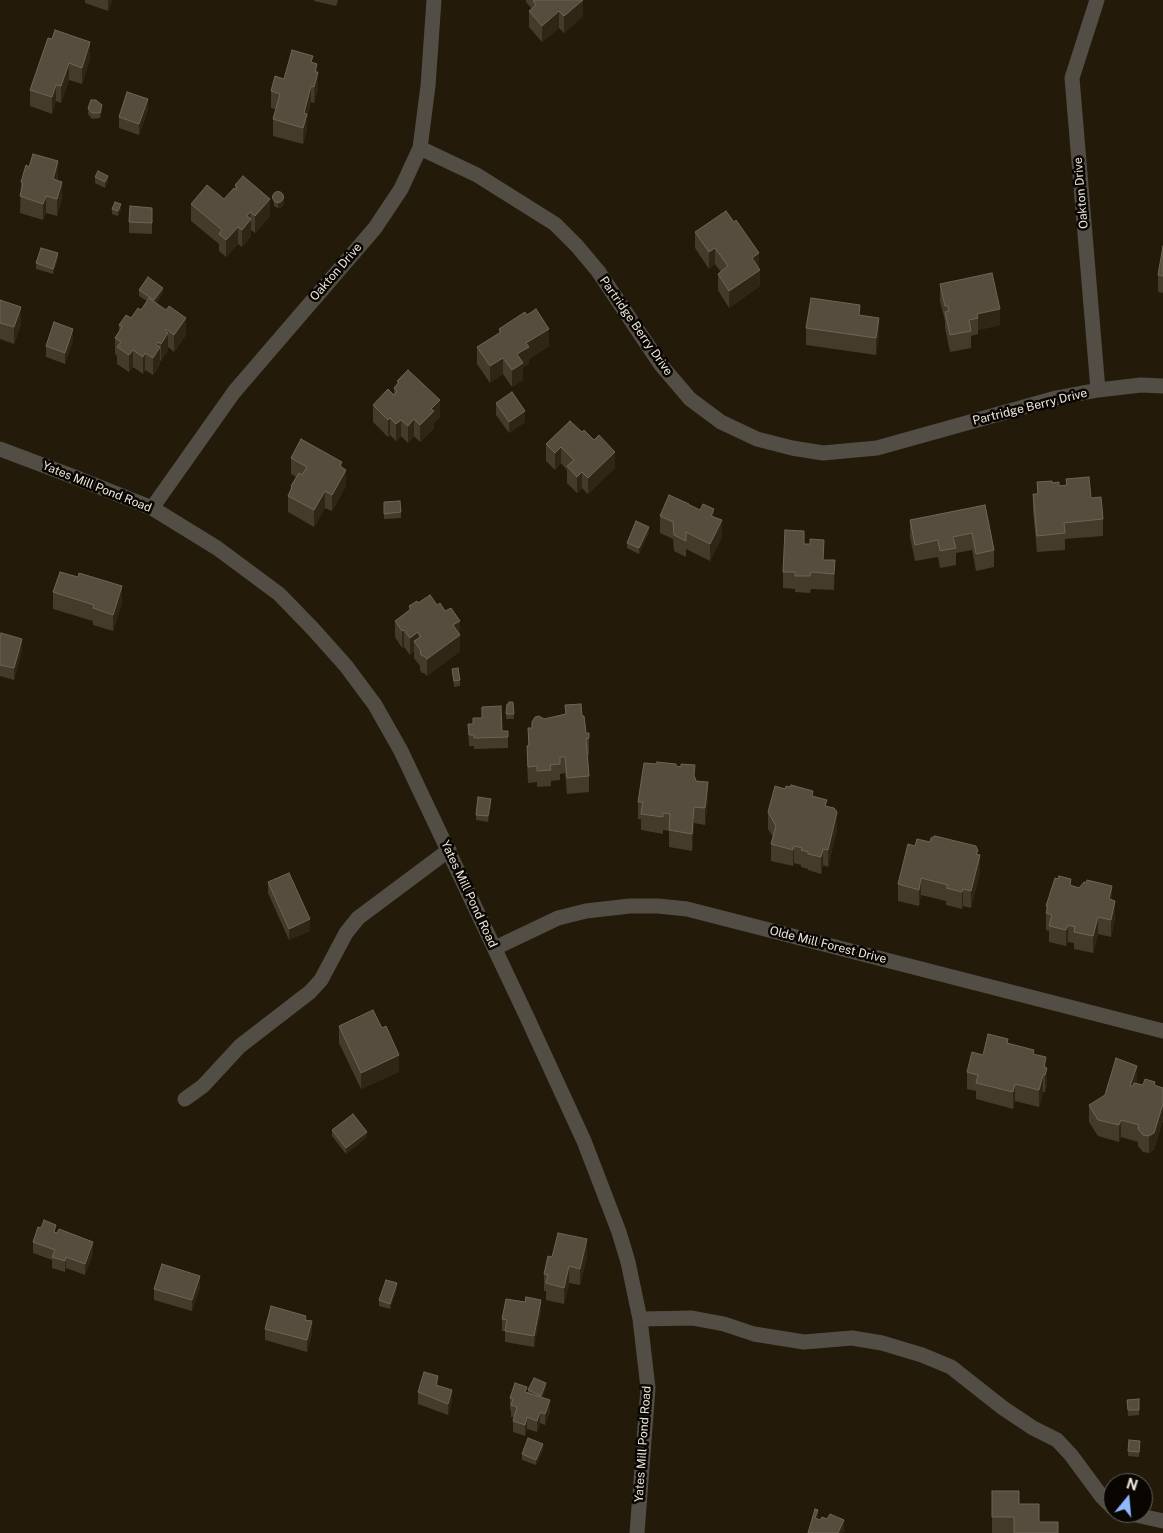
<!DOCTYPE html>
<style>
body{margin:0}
#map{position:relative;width:1163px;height:1533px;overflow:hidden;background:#231a0a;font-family:"Public Sans",sans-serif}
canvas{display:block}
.north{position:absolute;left:1103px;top:1473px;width:50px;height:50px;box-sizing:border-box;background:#090602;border:1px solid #635f59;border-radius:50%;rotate:17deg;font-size:14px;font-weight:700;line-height:20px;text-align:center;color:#ebe5db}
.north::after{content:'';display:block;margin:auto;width:18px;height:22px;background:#8fb8fd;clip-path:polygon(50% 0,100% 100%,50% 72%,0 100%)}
</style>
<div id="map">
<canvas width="1163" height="1533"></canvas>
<div class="north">N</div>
</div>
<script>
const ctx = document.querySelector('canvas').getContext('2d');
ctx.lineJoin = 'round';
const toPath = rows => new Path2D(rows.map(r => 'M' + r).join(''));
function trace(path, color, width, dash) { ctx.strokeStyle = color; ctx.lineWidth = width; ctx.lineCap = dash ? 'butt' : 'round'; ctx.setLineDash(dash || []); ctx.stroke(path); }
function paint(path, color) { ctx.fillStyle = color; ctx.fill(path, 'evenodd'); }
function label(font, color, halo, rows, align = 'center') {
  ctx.font = font + ' "Public Sans",sans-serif'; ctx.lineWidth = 5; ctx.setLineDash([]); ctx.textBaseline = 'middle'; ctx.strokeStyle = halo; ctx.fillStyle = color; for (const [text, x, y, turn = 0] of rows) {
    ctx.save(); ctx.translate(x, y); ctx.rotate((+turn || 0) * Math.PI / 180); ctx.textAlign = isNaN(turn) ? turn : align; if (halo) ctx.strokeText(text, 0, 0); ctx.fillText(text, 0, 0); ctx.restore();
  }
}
const minor = toPath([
 [1097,0,1072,78,1098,390],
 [420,148,477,175,555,224,577,246,598,271,661,365,690,399,721,422,757,439,792,448,823,453,877,448,1056,398,1098,390,1141,385,1163,386],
 [0,449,77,478,152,508,217,548,279,594,313,629,346,666,375,705,401,751,526,1015,584,1141,619,1232,628,1262,640,1319,648,1388,637,1533],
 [152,508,234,392,375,228,401,189,420,148,428,86,434,0],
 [495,948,558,918,586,911,630,906,658,906,687,909,1163,1031],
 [185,1099,203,1086,240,1046,310,992,321,980,346,933,358,918,449,850],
 [640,1319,692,1318,724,1324,754,1334,804,1342,852,1338,882,1343,922,1355,951,1367,1003,1408,1033,1428,1057,1440,1071,1455,1102,1497,1113,1508],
 [1127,1513,1163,1521]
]);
const wall = toPath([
 [85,0,112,0,108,11,85,3],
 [314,0,338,0,336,6,314,1],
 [526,0,583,0,583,16,564,33,559,28,542,42,529,27,529,11,532,9,526,2],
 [48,38,90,59,82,84,69,80,61,103,56,101,52,114,30,106,30,90],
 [313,63,317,72,318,89,314,103,311,102,307,118,307,130,303,144,273,136,273,119,276,109,271,108,271,91,284,79],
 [88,108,102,111,100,118,92,119,88,114],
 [148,110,139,135,119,128,119,117],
 [95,177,108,182,105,188,95,183],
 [58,178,57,180,62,198,57,216,46,213,43,220,20,213,21,182],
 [235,185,270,216,255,233,251,230,251,236,242,247,238,244,226,257,219,251,219,244,191,221,191,204,224,199,235,190],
 [273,196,284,203,282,207,278,208,274,206],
 [112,209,121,209,118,216,112,214],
 [152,219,152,234,129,233,129,222],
 [695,232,759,268,760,286,729,308,718,290,718,274,721,272,715,264,709,269,695,248],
 [1163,246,1163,293,1158,292,1158,275],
 [58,259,53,274,36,269,36,263],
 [940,284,1000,325,978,330,978,334,971,336,971,348,950,352,945,328,945,321,940,301],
 [139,290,163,293,156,303,186,335,174,352,168,347,168,350,161,361,160,360,160,364,153,375,145,370,143,374,133,367,129,372,117,364,117,356,115,354,115,338,119,331,119,325,131,318,141,310,147,301,139,296],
 [0,300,21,324,14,344,0,339],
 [860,315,879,334,876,355,806,345,806,328],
 [499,329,549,346,529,359,529,364,523,367,523,380,512,387,503,374,490,383,477,364,477,347,499,333],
 [73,340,65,364,46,357,46,346],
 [397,381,440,417,434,423,434,428,420,442,414,436,408,443,401,436,396,441,390,435,388,437,373,422,373,405,394,395,394,388,397,384],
 [496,403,525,422,509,433,496,415],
 [570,421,615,468,588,494,582,488,577,493,567,483,567,470,561,463,555,470,546,461,546,444],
 [291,458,342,468,346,486,332,511,325,508,314,527,288,512,288,496,291,489,291,486,296,477,291,474],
 [1066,479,1091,498,1103,519,1103,536,1065,539,1065,550,1037,552,1033,511,1033,494,1037,494,1037,482,1052,483,1059,486,1066,485],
 [384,502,401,512,401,518,384,519],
 [985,505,994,550,994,567,976,571,972,550,956,553,956,565,940,568,938,557,915,561,910,537,910,520],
 [689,506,714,517,722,537,710,561,686,549,686,557,674,551,673,539,660,533,660,516],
 [649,532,639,554,627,548,627,543],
 [804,544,824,560,835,560,834,590,811,589,810,593,795,592,795,589,783,588,783,572],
 [53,592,122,603,113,631,93,625,93,621,53,609],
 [418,603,437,605,460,621,460,651,427,676,424,673,422,673,420,670,420,666,414,658,414,651,410,655,404,647,402,648,395,637,395,621,409,610,409,606],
 [0,638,22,650,14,680,0,676],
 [452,669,460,680,460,686,454,687],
 [513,702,514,719,506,719,507,704],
 [565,705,582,716,586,733,589,738,589,755,587,755,589,776,589,792,567,794,565,773,560,774,560,780,551,781,551,786,537,787,537,782,528,783,527,762,527,746,528,746,528,728,532,728,532,722,565,714],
 [468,724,502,731,508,731,508,748,474,749,474,746,469,746],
 [676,766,695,778,696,781,708,798,705,825,694,823,692,851,669,847,669,831,663,830,663,834,641,830,641,819,638,819,638,802],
 [813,797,827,806,837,829,828,867,823,865,821,874,808,870,808,869,801,867,801,865,794,863,793,866,771,861,771,844,773,837,768,829,768,812],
 [491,804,488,822,476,820,476,815],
 [978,855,980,872,971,908,963,906,962,909,946,905,946,901,921,895,919,906,898,901,898,884],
 [268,882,310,931,289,940,268,893],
 [1071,886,1112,900,1115,918,1111,937,1098,934,1093,953,1074,949,1074,943,1068,942,1066,946,1049,942,1049,931,1046,930,1046,906],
 [339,1026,399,1072,361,1089,339,1043],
 [1008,1043,1034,1054,1046,1068,1047,1085,1045,1092,1043,1092,1039,1107,1015,1101,1013,1109,976,1099,976,1091,967,1089,967,1072,983,1055],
 [1137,1082,1136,1083,1143,1085,1155,1086,1163,1088,1163,1120,1154,1150,1149,1153,1143,1152,1138,1146,1138,1142,1121,1137,1119,1142,1098,1136,1089,1122,1089,1105],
 [332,1130,367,1137,346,1154,332,1136],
 [56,1232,93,1253,85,1275,66,1268,65,1272,52,1268,52,1260,33,1253,33,1242],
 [587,1256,580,1285,569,1283,564,1304,546,1300,546,1291,544,1291,544,1274,552,1257],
 [200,1287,192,1311,154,1300,154,1289],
 [397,1289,390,1309,379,1306,379,1300],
 [525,1302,541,1311,534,1347,505,1342,505,1331,502,1331,502,1319],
 [265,1329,312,1333,307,1352,265,1340],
 [546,1388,542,1397,550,1411,545,1425,540,1423,537,1432,527,1429,525,1436,513,1432,513,1421,514,1417,511,1417,511,1410,510,1410,510,1398,527,1392,528,1393,528,1390],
 [418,1392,452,1401,448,1415,418,1404],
 [1139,1399,1139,1415,1128,1416,1127,1400],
 [1140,1446,1139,1457,1128,1456,1128,1451],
 [543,1450,536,1465,522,1460,522,1454],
 [992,1491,1019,1504,1039,1522,1058,1533,992,1533]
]);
const shadedWall = toPath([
 [108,0,112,0,108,11],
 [583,0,583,16,564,33,564,16],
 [559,11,559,28,542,42,542,26],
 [90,42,90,59,82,84,82,68],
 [69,63,69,80,61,103,61,86],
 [317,64,317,76,318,72,318,89,314,103,315,72],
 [56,85,56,101,52,114,52,97],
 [311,86,311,102,307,118,307,130,303,144,304,113],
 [148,99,148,110,139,135,139,124],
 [102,105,102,111,100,118,100,113],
 [58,161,58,178,53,195,53,179],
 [108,176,108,182,105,188,105,182],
 [62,182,62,198,57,216,57,199],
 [46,196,46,213,43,220,43,204],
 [284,197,284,203,282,207,278,208,278,202],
 [270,199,270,216,255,233,255,216],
 [121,204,121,209,118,216,118,211],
 [250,212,250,221,251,219,251,236,242,247,242,230,247,216],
 [238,227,238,244,226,257,226,240],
 [715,248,715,264,709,269,709,252],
 [58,253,58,259,53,274,53,269],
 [759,253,759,270,752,258],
 [760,270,760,286,729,308,729,291],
 [163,288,163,293,154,306,154,300],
 [21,307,21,324,14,344,14,327],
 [1000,309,1000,325,978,330,978,318,977,314],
 [186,318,186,335,174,352,174,335],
 [879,318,879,334,876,355,876,338],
 [73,329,73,340,65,364,65,353],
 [166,329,166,336,168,333,168,350,161,361,161,344],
 [549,329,549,346,529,359,529,364,523,367,523,380,512,387,512,370,517,354,526,343],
 [158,342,158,350,160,347,160,364,153,375,153,358,156,345],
 [133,350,133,367,129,372,129,355],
 [145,353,145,370,143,374,143,357],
 [503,358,503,374,490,383,490,366],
 [440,400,440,417,434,423,434,428,420,442,420,425,431,409],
 [525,411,525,422,509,433,509,422],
 [390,418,390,435,388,437,388,420],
 [414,419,414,436,408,443,408,426],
 [401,420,401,436,396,441,396,424],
 [561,447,561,463,555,470,555,453],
 [615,452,615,468,588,494,588,478],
 [342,462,342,477,346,470,346,486,332,511,332,495,340,466],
 [582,472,582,488,577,493,577,477],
 [325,491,325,508,314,527,314,510],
 [714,509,714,526,711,516],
 [722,520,722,537,710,561,710,544],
 [649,527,649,532,639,554,639,548],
 [835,560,835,577,834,590,834,574],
 [122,586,122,603,113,631,113,615],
 [460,621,460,651,427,676,427,659,453,625],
 [404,630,404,647,402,648,402,631],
 [418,632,418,646,414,641,414,651,410,655,410,638],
 [22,639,22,650,14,680,14,668],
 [708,782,708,798,705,825,705,808],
 [491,799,491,804,488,822,488,816],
 [694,807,694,823,692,851,692,834],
 [837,812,837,829,828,867,828,850],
 [794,846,794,863,793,866,793,850],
 [823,849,823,865,821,874,821,857],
 [978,851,978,866,980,855,980,872,971,908,971,891,976,854],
 [921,878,921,895,919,906,919,890],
 [1112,886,1112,902,1109,899],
 [963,889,963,906,962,909,962,892],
 [1115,901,1115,918,1111,937,1111,920],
 [1098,917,1098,934,1093,953,1093,936],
 [310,919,310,931,289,940,289,929],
 [1068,925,1068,942,1066,946,1066,930],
 [399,1055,399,1072,361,1089,361,1073],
 [1046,1057,1047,1085,1045,1092,1045,1075,1044,1067],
 [1137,1066,1137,1082,1130,1102,1130,1086],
 [1043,1075,1043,1092,1039,1107,1039,1090],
 [1015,1084,1015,1101,1013,1109,1013,1092],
 [1163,1104,1163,1120,1154,1150,1149,1153,1149,1136],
 [1121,1120,1121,1137,1119,1142,1119,1125],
 [367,1132,367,1137,346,1154,346,1148],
 [587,1239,587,1256,580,1285,580,1269],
 [93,1242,93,1253,85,1275,85,1264],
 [66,1257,66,1268,65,1272,65,1261],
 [569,1266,569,1283,564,1304,564,1288],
 [200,1276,200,1287,192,1311,192,1300],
 [397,1283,397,1289,390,1309,390,1304],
 [541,1300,541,1311,534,1347,534,1336],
 [312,1321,312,1333,307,1352,307,1340],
 [438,1376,438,1388,436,1385],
 [546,1383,546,1388,541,1401,541,1396],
 [452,1390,452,1401,448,1415,448,1404],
 [550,1400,550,1411,545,1425,545,1414],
 [540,1412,540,1423,537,1432,537,1421],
 [527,1417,527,1429,525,1436,525,1425],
 [543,1444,543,1450,536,1465,536,1460],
 [818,1510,818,1521,815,1518],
 [844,1520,844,1531,843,1533,838,1533]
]);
const building = toPath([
 [534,0,583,0,564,16,559,11,542,26,529,11,536,5,533,1,534,0],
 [55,30,90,42,82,68,69,63,61,86,56,85,52,97,30,90,48,38,52,39,55,30],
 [292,50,313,56,311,62,317,64,315,72,318,72,314,87,311,86,304,113,307,114,303,128,273,119,280,94,271,91,275,76,284,79,292,50],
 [127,92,148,99,139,124,119,117,127,92],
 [91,100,96,100,102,105,100,113,92,113,88,108,91,100],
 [33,154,58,161,53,179,62,182,57,199,46,196,43,204,20,196,23,183,21,182,26,165,29,167,33,154],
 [98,171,108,176,105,182,95,177,98,171],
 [243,176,270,199,255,216,250,212,247,216,251,219,242,230,238,227,226,240,219,234,222,230,191,204,207,185,224,199,234,188,235,190,237,187,235,185,243,176],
 '272.5 197a5.5 5.5 0 1 1 11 0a5.5 5.5 0 1 1-11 0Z',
 [115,202,121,204,118,211,112,209,115,202],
 [130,206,152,208,152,223,129,222,130,206],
 [726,211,734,222,736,220,759,253,752,258,760,270,729,291,718,274,728,266,715,248,709,252,695,232,726,211],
 [1163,246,1163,276,1158,275,1163,246],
 [41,248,58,253,53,269,36,263,41,248],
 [992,273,1000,309,977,314,978,318,969,320,971,331,950,335,945,312,949,311,948,306,945,306,940,284,992,273],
 [148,277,163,288,154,300,139,290,148,277],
 [149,298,166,310,169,306,186,318,174,335,166,329,165,331,168,333,161,344,158,342,156,345,160,347,153,358,145,353,143,357,133,350,129,355,117,347,121,342,115,338,122,327,119,325,126,315,131,318,138,308,141,310,149,298],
 [811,298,860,305,859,315,879,318,876,338,806,328,811,298],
 [0,300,21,307,14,327,0,323,0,300],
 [536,309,549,329,526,343,529,347,517,354,523,363,512,370,503,358,490,366,477,347,501,332,499,329,525,312,527,315,536,309],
 [54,322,73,329,65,353,46,346,54,322],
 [408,370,440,400,431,409,434,411,420,425,414,419,408,426,401,420,396,424,390,418,388,420,373,405,388,389,394,395,397,391,394,388,399,382,397,381,408,370],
 [512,392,525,411,509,422,496,403,512,392],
 [570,421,582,432,584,430,594,440,599,435,615,452,588,478,582,472,577,477,567,466,574,460,561,447,555,453,546,444,570,421],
 [301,439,342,462,340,466,346,470,332,495,325,491,314,510,288,496,292,487,291,486,299,473,302,475,307,467,291,458,301,439],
 [1089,477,1091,498,1101,497,1103,519,1064,523,1065,533,1037,536,1033,494,1038,494,1037,482,1052,481,1052,483,1059,482,1059,486,1067,485,1066,479,1089,477],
 [669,495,689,504,689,506,690,505,700,510,703,504,714,509,711,516,722,520,710,544,686,532,686,541,674,535,673,522,660,516,669,495],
 [400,501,401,512,384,514,384,502,400,501],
 [985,505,994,550,976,554,972,533,953,537,956,548,940,551,938,540,915,545,910,520,985,505],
 [636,521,649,527,639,548,627,543,636,521],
 [785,530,804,531,804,544,810,544,810,539,824,540,823,560,835,560,834,574,811,572,810,576,795,576,795,572,783,572,785,530],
 [60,572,78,577,79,573,122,586,113,615,93,608,94,605,53,592,60,572],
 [430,595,437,605,440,603,445,611,451,608,460,621,453,625,460,635,427,659,424,656,422,656,420,653,421,651,414,641,421,637,418,632,410,638,404,630,402,631,395,621,411,609,409,606,417,601,418,603,430,595],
 [1,633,22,639,14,668,0,665,0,638,1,633],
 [458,668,460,680,454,681,452,669,458,668],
 [509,702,513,702,514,714,506,714,507,704,509,704,509,702],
 [581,704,582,716,584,716,586,733,589,733,589,738,586,739,589,776,567,778,565,757,560,757,560,764,550,765,551,770,537,771,537,766,528,767,527,746,529,745,528,728,532,728,532,722,535,717,539,716,544,719,566,714,565,705,581,704],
 [501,706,502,731,508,731,508,737,474,738,474,735,469,735,468,724,473,724,473,718,482,718,482,707,501,706],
 [657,762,676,764,676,766,681,767,681,764,695,765,694,775,696,781,708,782,705,808,694,807,692,834,669,830,670,814,663,813,663,817,641,814,643,802,638,802,644,763,657,764,657,762],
 [791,785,813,791,812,796,827,800,825,806,834,808,837,812,828,850,823,849,821,857,808,854,808,852,801,850,802,848,794,846,793,850,771,844,776,826,768,812,775,786,785,789,786,786,791,787,791,785],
 [478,797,491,799,488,816,476,815,478,797],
 [935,836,976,846,978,851,976,854,980,855,971,891,963,889,962,892,946,888,948,885,921,878,919,890,898,884,908,844,915,846,917,839,930,842,931,838,935,836],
 [289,873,310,919,289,929,268,882,289,873],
 [1059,876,1071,879,1070,885,1079,888,1084,882,1086,883,1087,880,1112,886,1109,899,1115,901,1111,920,1098,917,1093,936,1074,932,1075,927,1068,925,1066,930,1049,926,1052,915,1046,913,1048,906,1046,906,1055,878,1058,879,1059,876],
 [373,1010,382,1028,386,1026,399,1055,361,1073,339,1026,373,1010],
 [988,1034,1008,1039,1007,1043,1034,1050,1033,1054,1046,1057,1044,1067,1047,1068,1045,1075,1043,1075,1039,1090,1015,1084,1013,1092,976,1083,978,1075,967,1072,972,1052,983,1055,988,1034],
 [1116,1058,1137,1066,1130,1086,1133,1086,1134,1083,1143,1085,1145,1079,1155,1082,1154,1085,1163,1088,1163,1104,1154,1133,1149,1136,1143,1135,1138,1129,1139,1125,1121,1120,1119,1125,1098,1120,1089,1105,1105,1095,1116,1058],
 [353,1114,367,1132,346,1148,332,1130,353,1114],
 [44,1220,56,1225,54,1232,57,1233,59,1229,93,1242,85,1264,66,1257,65,1261,52,1257,55,1250,33,1242,38,1227,41,1228,44,1220],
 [558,1233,587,1239,580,1269,569,1266,564,1288,546,1283,548,1275,544,1274,548,1256,552,1257,558,1233],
 [162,1264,200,1276,192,1300,154,1289,162,1264],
 [386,1280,397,1283,390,1304,379,1300,386,1280],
 [526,1297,541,1300,534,1336,505,1331,507,1320,502,1319,506,1299,525,1302,526,1297],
 [271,1306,306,1316,305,1320,312,1321,307,1340,265,1329,271,1306],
 [424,1372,438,1376,436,1385,452,1390,448,1404,418,1392,424,1372],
 [534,1378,546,1383,541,1396,528,1390,534,1378],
 [515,1383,527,1387,525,1392,550,1400,545,1414,540,1412,537,1421,527,1417,525,1425,513,1421,517,1407,511,1405,513,1399,510,1398,515,1383],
 [1139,1399,1139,1410,1128,1410,1127,1400,1139,1399],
 [528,1438,543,1444,536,1460,522,1454,528,1438],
 [1129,1440,1140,1441,1139,1452,1128,1451,1129,1440],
 [992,1491,1019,1491,1019,1504,1039,1504,1039,1522,1058,1522,1058,1533,1014,1533,1014,1517,992,1517,992,1491],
 [815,1509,818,1510,815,1518,820,1520,822,1517,827,1519,830,1514,844,1520,838,1533,808,1533,815,1509]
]);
const streetNames = [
 ["Oakton Drive",1081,193,-95],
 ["Oakton Drive",336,272,-49],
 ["Partridge Berry Drive",636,326,55],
 ["Partridge Berry Drive",1030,407,-14],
 ["Yates Mill Pond Road",97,487,22],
 ["Yates Mill Pond Road",469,894,65],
 ["Olde Mill Forest Drive",828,945,14],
 ["Yates Mill Pond Road",643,1444,-86]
];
trace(minor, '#524e46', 15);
paint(wall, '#453b2b');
paint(shadedWall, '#302616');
paint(building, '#564d3e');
trace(building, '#6e6557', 1);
label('12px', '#ebe5db', '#090602', streetNames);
</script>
